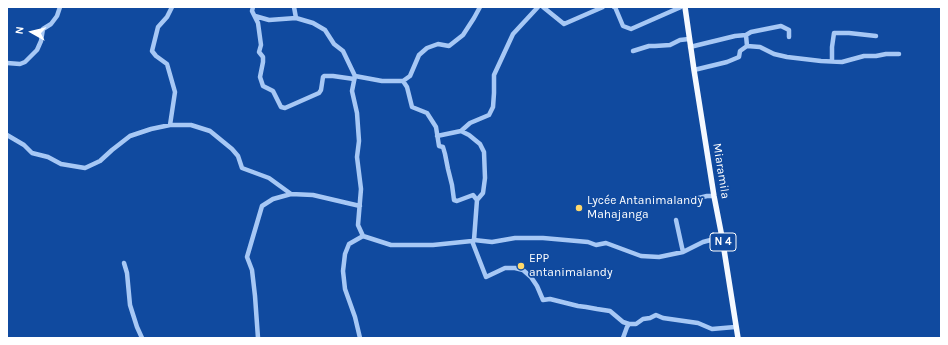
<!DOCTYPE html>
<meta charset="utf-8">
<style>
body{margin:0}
#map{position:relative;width:948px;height:345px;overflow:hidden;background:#104a9f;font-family:Karla,sans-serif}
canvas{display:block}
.frame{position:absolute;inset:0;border:8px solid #fff;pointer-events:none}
.north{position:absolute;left:12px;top:12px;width:40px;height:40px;-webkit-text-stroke:3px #104a9f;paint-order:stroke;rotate:278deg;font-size:11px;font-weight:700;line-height:16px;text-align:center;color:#fff}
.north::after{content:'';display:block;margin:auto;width:14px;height:18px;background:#fff;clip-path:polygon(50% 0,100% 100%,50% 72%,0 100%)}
</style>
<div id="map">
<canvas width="948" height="345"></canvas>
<div class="frame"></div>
<div class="north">N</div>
</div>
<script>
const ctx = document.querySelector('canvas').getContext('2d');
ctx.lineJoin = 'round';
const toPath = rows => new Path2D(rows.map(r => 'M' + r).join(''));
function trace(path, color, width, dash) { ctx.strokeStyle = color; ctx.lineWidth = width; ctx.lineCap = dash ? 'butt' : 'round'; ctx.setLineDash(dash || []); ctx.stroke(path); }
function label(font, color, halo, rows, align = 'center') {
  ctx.font = font + ' Karla,sans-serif'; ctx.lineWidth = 3.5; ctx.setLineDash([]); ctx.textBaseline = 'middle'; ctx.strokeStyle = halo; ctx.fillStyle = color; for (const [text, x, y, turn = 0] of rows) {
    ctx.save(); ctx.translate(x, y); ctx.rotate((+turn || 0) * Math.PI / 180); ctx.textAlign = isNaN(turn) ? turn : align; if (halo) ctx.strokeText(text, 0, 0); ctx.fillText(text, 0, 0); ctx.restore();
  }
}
const minor = toPath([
 [253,7,252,11,258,23,261,45,259,52,263,57,263,62,260,77,263,86,273,91,281,107,285,108,319,93,321,90,323,77,324,76,333,76,354,79],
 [294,7,296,18],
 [543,7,564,24,603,7],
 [614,7,615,7,623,26,631,29,681,7],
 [255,16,269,20,296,18,313,23,325,30,334,44,343,51,355,76,382,81,403,81,410,76,419,55,427,48,438,44,449,46,463,35,474,18,480,7],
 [747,46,746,35,751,32,781,26,789,30,789,37],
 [690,47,735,36,746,35],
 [633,51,649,46,655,46,670,45,680,40,689,39],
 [832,61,832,47,834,33,849,33,876,36],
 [7,63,20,64,25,62,37,50,41,41,43,29,51,24,57,16,60,7],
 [694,70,727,62,739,57,740,51,747,46,760,47,774,54,787,57,821,61,842,62,864,56,876,56,886,54,899,54],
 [355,76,352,91,357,113,359,141,357,157,361,189,358,225,363,236],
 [403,81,407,87,412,107,427,113,436,127,439,146,443,147,445,154,448,169,452,185,454,200,457,201,473,195,477,200,474,240],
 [170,125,175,92,167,64,156,56,152,51,158,27,167,17,172,7],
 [461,131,469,135,480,144,484,152,485,178,483,193,477,200],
 [7,135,24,145,32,153,48,157,61,164,85,168,100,161,112,150,130,136,151,129,170,125,191,125,210,131,232,149,238,156,242,168,269,178,291,194],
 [437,136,461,131,470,123,489,115,493,107,494,93,494,75,513,34,538,7],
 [686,201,707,196,714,196],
 [676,220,683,252],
 [472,241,486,277,505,268,515,268,523,270,531,277,537,286,543,300,550,299,578,306,586,307,597,309,610,311,623,322,629,324],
 [124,263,127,273,130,305,137,327,142,338],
 [258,338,255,296,252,270,247,257,262,206,273,199,291,194,313,195,360,206],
 [360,338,355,317,345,289,343,271,345,254,349,244,363,236,391,245,433,245,472,241,474,240,492,242,515,238,543,238,588,242,596,245,606,243,641,256,659,257,683,252,703,242,722,237],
 [623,338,627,327,629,324,636,324,643,319,650,318,656,315,663,318,698,323,712,329,735,327]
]);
const major = toPath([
 [685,7,694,70,714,196,722,237,738,338]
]);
const markers = [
 [579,208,4,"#ffd96b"],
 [521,266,4,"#ffd96b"]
];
const shields = [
 [723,242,26]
];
const shieldNames = [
 ["N 4",723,242]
];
const streetNames = [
 ["Miaramila",721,171,81]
];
const poiNames = [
 ["Lycée Antanimalandy",587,201],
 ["Mahajanga",587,215],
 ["EPP",529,259],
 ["antanimalandy",529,273]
];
trace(minor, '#a7c8f5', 4.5);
trace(major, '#f5f9ff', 5.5);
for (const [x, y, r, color] of markers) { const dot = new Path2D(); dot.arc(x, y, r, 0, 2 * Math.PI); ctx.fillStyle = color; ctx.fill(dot); trace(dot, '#104a9f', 1.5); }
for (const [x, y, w] of shields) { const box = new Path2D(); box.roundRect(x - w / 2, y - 9, w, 18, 3); ctx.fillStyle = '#104a9f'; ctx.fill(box); trace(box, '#fff', 1); }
label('bold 11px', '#fff', null, shieldNames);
label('12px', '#fff', '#104a9f', streetNames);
label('12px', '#fff', '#104a9f', poiNames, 'left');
</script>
